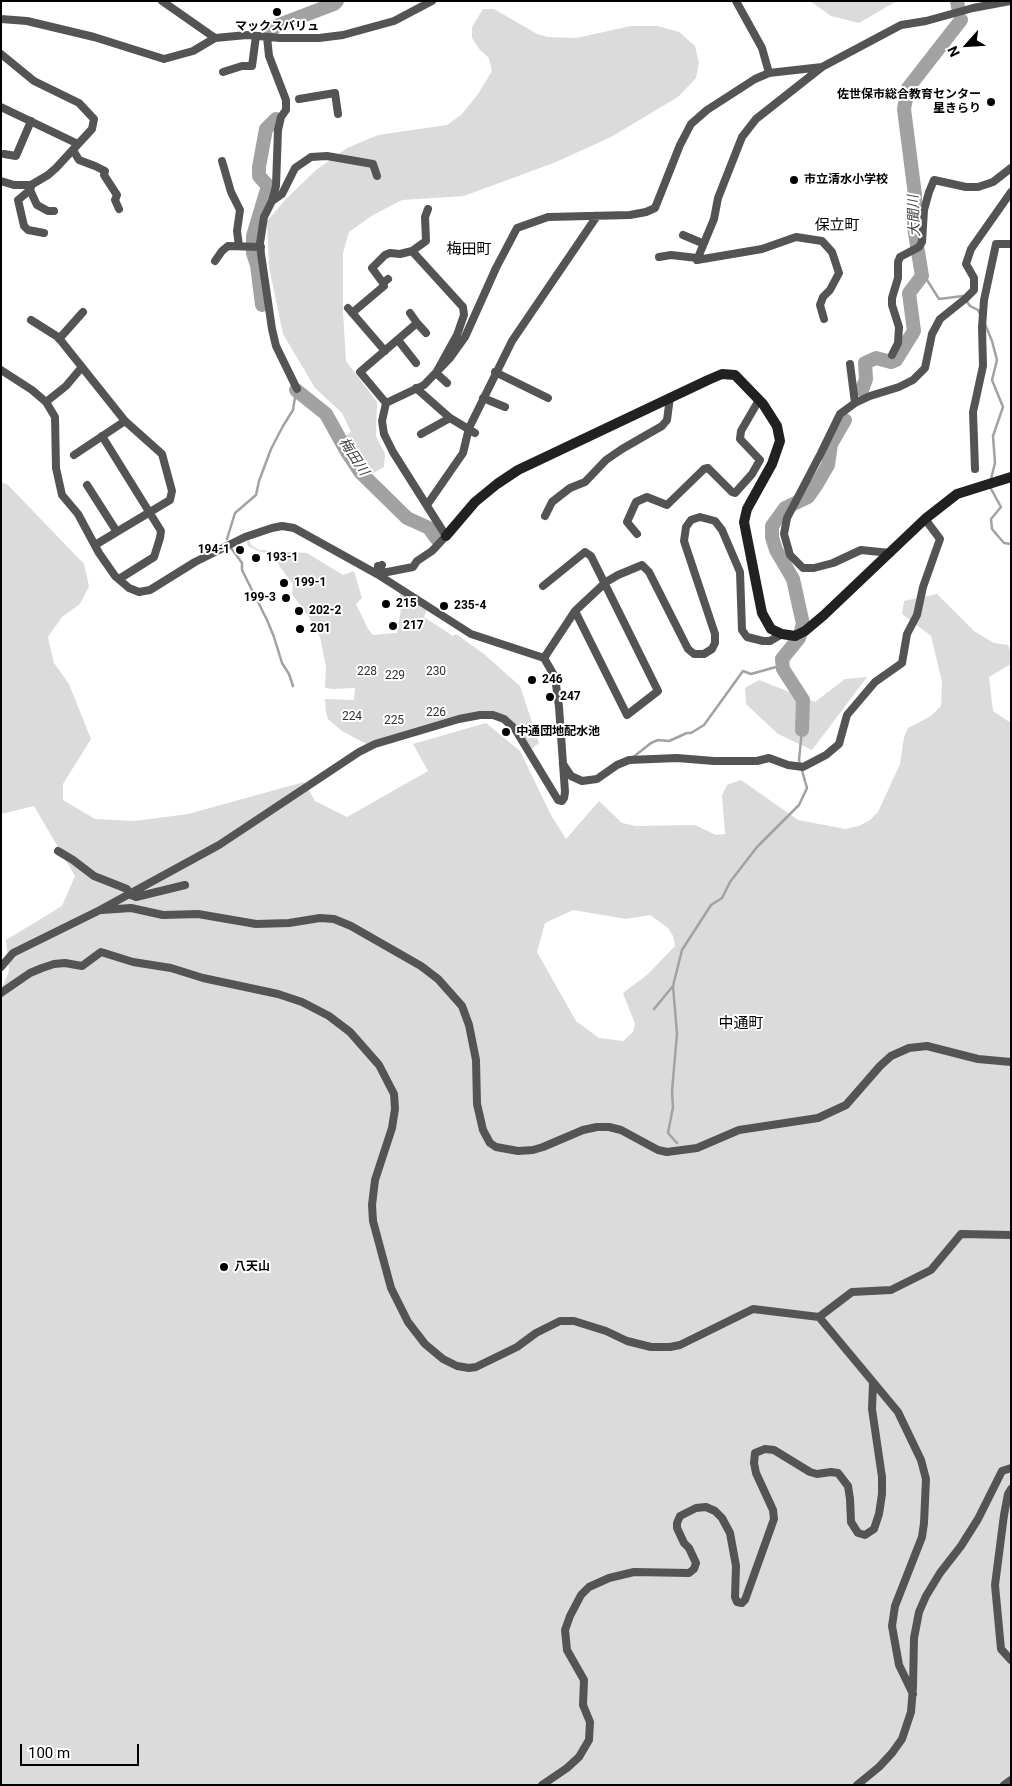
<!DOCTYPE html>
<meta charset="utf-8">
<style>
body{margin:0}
#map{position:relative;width:1012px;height:1786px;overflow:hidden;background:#fff;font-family:Roboto,sans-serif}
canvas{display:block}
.frame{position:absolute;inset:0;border:2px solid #000;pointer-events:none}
.north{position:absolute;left:942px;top:20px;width:50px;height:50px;-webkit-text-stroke:4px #fff;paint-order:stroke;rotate:244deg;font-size:14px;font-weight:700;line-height:20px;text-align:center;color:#000}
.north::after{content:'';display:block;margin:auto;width:18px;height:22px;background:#000;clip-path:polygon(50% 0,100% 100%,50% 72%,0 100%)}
.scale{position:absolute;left:20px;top:1744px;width:119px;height:22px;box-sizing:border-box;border:2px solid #000;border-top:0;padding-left:6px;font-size:15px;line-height:18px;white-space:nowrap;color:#000;-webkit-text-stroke:4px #fff;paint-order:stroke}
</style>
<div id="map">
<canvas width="1012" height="1786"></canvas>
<div class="frame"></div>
<div class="north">N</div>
<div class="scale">100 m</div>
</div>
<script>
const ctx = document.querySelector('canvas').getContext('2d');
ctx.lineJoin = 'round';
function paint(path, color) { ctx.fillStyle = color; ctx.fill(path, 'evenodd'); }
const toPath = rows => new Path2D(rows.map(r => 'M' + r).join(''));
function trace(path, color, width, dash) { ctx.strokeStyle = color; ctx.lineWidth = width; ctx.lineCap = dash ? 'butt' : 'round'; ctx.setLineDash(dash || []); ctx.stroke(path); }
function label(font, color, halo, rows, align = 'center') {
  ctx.font = font + ' Roboto,"Noto Sans JP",sans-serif'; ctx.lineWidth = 4; ctx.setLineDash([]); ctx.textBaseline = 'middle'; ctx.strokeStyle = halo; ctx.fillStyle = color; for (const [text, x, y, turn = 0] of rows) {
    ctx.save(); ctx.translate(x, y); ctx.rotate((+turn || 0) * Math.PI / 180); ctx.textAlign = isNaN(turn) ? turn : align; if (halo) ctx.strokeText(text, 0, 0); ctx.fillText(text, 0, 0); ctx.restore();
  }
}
const green = toPath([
 [810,1,897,1,859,23,831,16],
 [483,9,494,9,537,34,548,37,576,38,631,26,658,26,679,32,695,46,699,63,696,78,678,97,611,137,556,162,464,196,402,200,373,215,349,232,343,253,343,311,346,361,377,402,376,436,385,454,384,467,370,475,345,436,351,432,342,413,315,388,283,334,269,267,267,221,286,199,316,170,347,148,378,135,447,125,462,114,478,94,492,71,489,58,480,50,472,38,472,27],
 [1,482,8,485,84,564,89,586,80,604,62,617,48,637,54,663,69,684,91,739,63,784,63,800,95,819,135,821,188,814,304,782,315,801,347,817,428,771,413,744,486,723,520,751,551,815,566,839,599,801,622,823,636,826,695,825,716,835,725,834,722,795,727,785,741,780,798,820,845,829,859,826,870,820,878,812,900,764,904,737,908,728,931,716,941,706,942,682,931,636,902,614,904,601,937,594,974,631,994,643,1008,645,1011,653,1011,664,989,677,993,711,1011,723,1011,1785,1,1785,1,990,9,971,6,940,62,906,75,876,34,806,1,814],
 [573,910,626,919,650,915,668,928,673,936,675,946,648,974,623,993,635,1024,633,1032,623,1041,599,1038,576,1021,537,952,545,923],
 [248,536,251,545,259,550,307,553,343,575,354,571,362,598,356,604,368,629,373,635,397,633,402,603,399,592,427,609,424,617,453,636,456,634,484,654,520,686,539,743,529,751,504,719,480,715,370,746,342,731,328,719,326,712,325,699,354,700,355,688,333,689,325,688,326,667,320,637,308,616,292,594,293,584,280,567,274,555,258,551,248,546,245,537],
 [867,677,812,750,778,734,746,704,745,688,759,680,815,702,845,679]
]);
const stream = toPath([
 [922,276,927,280,939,299,963,296,970,306,978,310,981,315],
 [985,324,992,341,997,360,992,380,1003,407,993,436,995,463,991,479],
 [990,487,1001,507,991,519,992,529,1004,543,1011,544],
 [227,539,235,513,256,495,259,481,271,449,283,426,293,410,296,391],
 [231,548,242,563,242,570,267,620,274,637,282,663,289,674,293,686],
 [632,758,651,743,658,740,669,741,687,733,691,733,704,725,743,671,751,674,783,665],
 [654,1009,673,986],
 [677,1143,668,1133,673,1107,672,1091,677,1034,673,986,682,950,711,905,722,898,730,882,757,847,799,805,807,788,799,760,802,730]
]);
const river = toPath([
 [957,1,958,7],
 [269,33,276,26,334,4,337,1],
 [262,305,257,265,253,253,253,236,268,186,259,176,259,167,266,129,276,119],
 [296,390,326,414,347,452,361,473,407,518,429,528,436,538],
 [862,390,866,379,865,363,876,358,891,362,896,360,914,331,909,293,922,276,914,227,915,195,904,109,908,88,961,20],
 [802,730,803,700,783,669,782,659,799,638,803,624,793,579,776,550,772,537,772,526,785,508,808,497,817,484,828,465,831,444,845,420]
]);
const street = toPath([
 [162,1,215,38],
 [736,1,762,48,769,73],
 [1,19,27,21,94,37,164,59,193,51,215,38,247,35,280,38,319,38,343,35,394,21,432,1],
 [267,37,269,56,286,100,286,110,281,117,278,130,276,186,272,201,264,217,260,243,261,254,272,329,276,346,297,389],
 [1,54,34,81,79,103,94,119,92,129,56,168,48,175,31,185,14,185,1,181],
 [223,72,242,66,252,66,256,36],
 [299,99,335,93,338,114],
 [1,107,78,144],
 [73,150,79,160,95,166,105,171,104,175,117,195,115,200,119,209],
 [4,154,16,156,31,121],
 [222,161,231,192,240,210,237,231,239,246],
 [31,187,30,190,37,205,48,211,54,211],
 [30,190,18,200,24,226,28,230,44,233],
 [272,201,282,194,295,168,311,157,327,156,373,164,377,176],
 [683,235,702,243],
 [412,251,426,241,425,217,428,209],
 [659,257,671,255,697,258],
 [215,261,222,251,228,246,261,247],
 [383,283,372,268,385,255,390,253,400,254,412,251,463,307,464,315,457,335,436,373,447,383],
 [348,308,385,351],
 [352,313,384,286,383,283,388,279],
 [410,313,417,323],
 [824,319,820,305,823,297,830,290,839,273,832,252,822,241,796,237,762,249,697,260,714,219,718,198,742,137,756,119,822,67,901,25,926,21,973,8,1010,1],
 [31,320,58,337,125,421],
 [59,339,83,312],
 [398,340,416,363],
 [892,355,898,343,899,327,892,305,892,298,898,278,898,262,900,257,919,247,922,242,924,210,929,192,934,180,966,187,978,187,993,182,1011,168],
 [850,364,855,403],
 [1,370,32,390,46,402,55,417,56,468,62,495,78,514,99,553,115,576,129,588,139,592,150,590,195,562,245,537,272,528,282,526,294,528,377,574,471,634,544,658,555,677,559,707,565,792,564,798,562,801,558,800,515,729,504,719,493,715,480,715,459,719,375,744,359,752,219,845,100,910,13,953,1,967],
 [495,372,548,398],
 [416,388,450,418,475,433],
 [483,398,505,407],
 [46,402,66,386,82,367],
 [386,403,360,372,417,323,426,333],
 [421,434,450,418],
 [102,436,161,531,160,538,154,557,119,579],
 [74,455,125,421,162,454,172,491,170,500,95,545],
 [975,469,973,412,983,366,982,327,984,300,996,244,1011,244],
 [87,485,117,532],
 [427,505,463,453,469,428,512,341,597,216],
 [545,516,552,502,570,488,585,482,606,460,622,449,662,426,667,420,670,397],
 [637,534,627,522,636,502,647,497,667,505,704,469,708,468,732,492,735,493,752,474,760,460,740,439,741,431,759,400],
 [890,553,861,550,833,563,814,568,803,568,790,555,784,534,787,518,821,453,840,414,855,403,870,396,899,387,913,380,925,368,932,334,940,319,965,299,974,290,974,278,966,264,971,249,1011,192],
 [378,566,377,574,382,565],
 [377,574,413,567,417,561,432,551,446,536,393,452,384,434,382,421,386,403,424,385,450,358,465,337,496,268,517,228,548,217,630,215,646,212,655,208,680,145,691,124,707,110,755,79,769,73,822,67],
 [543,586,585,552,591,556,658,691,627,715,575,611],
 [544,658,575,611,606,582,618,575,642,565,649,572,688,649,694,654,704,654,712,649,715,643,715,634,684,541,686,527,691,520,700,517,715,521,722,530,740,572,742,630,747,637,763,641,770,641,782,634],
 [563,764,571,776,582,781,597,779,617,765,629,760,677,758,714,761,757,761,769,758,788,765,803,767,826,755,839,744,847,715,875,682,902,663,907,634,917,615,923,587,940,539,925,519],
 [58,851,73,860,94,876,127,889,129,894,136,897,185,885],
 [102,910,131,908,163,915,198,914,256,924,289,923,320,918,334,919,351,926,421,966,438,979,462,1006,469,1025,476,1060,477,1104,483,1130,490,1143,496,1147,518,1151,533,1150,543,1147,583,1130,597,1127,609,1127,621,1130,658,1150,667,1152,697,1148,739,1130,818,1118,846,1105,880,1066,891,1056,909,1048,927,1046,978,1059,1011,1062],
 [1,993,30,973,42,968,54,964,65,963,82,966,101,952,133,962,171,968,203,978,278,994,302,1002,329,1016,350,1032,379,1065,394,1094,395,1109,392,1128,375,1180,372,1205,373,1221,391,1288,408,1322,425,1344,443,1359,457,1366,469,1368,476,1367,517,1347,536,1333,560,1321,574,1321,606,1331,627,1341,651,1347,670,1347,680,1345,753,1309,819,1317,898,1412,921,1460,926,1479,924,1523,922,1537,895,1606,892,1626,899,1665,913,1694],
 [819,1317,852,1292,891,1290,931,1270,961,1234,1011,1235],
 [1011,1489,1008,1494,1004,1515,995,1585,1001,1649,1011,1660],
 [542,1785,567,1768,579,1757,589,1740,590,1722,583,1705,584,1680,567,1650,565,1630,570,1616,581,1595,589,1587,609,1578,634,1572,689,1573,694,1569,696,1563,689,1548,684,1543,677,1528,677,1523,680,1516,696,1508,706,1507,715,1511,722,1518,730,1533,736,1566,735,1597,737,1602,742,1603,745,1600,774,1519,773,1510,756,1473,754,1463,755,1453,765,1449,774,1450,810,1472,817,1474,831,1472,838,1473,848,1486,850,1499,851,1522,858,1533,865,1535,874,1529,879,1514,882,1494,882,1477,872,1409,873,1383],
 [857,1785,879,1767,892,1753,902,1739,911,1712,913,1687,914,1638,919,1612,926,1596,940,1573,961,1546,978,1519,1002,1471,1011,1468],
 [1004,1785,1011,1780]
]);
const secondary = toPath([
 [446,536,475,502,497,484,518,470,708,380,722,374,735,375,763,404,777,426,780,441,772,464,747,509,744,522,762,613,771,629,782,634,795,636,805,631,824,615,925,519,957,494,1011,477]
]);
const markers = [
 [277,12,5,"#000"],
 [991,102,5,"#000"],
 [794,180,5,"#000"],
 [240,550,5,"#000"],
 [256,558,5,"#000"],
 [284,583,5,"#000"],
 [286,598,5,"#000"],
 [386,604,5,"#000"],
 [444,606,5,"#000"],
 [299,611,5,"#000"],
 [393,626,5,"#000"],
 [300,629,5,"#000"],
 [532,680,5,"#000"],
 [550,697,5,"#000"],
 [506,732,5,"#000"],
 [224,1267,5,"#000"]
];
const poiNames = [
 ["マックスバリュ",277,27,"center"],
 ["佐世保市総合教育センター",981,95,"right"],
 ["星きらり",981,109,"right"],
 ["市立清水小学校",804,180],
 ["194-1",230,550,"right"],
 ["193-1",266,558],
 ["199-1",294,583],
 ["199-3",276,598,"right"],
 ["215",396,604],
 ["235-4",454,606],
 ["202-2",309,611],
 ["217",403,626],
 ["201",310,629],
 ["246",542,680],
 ["247",560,697],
 ["中通団地配水池",516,732],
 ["八天山",234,1267]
];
const parkNames = [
 ["228",367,672],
 ["230",436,672],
 ["229",395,676],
 ["226",436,713],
 ["224",352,717],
 ["225",394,721]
];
const waterNames = [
 ["大聞川",915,216,-93],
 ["梅田川",353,457,57]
];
const quarterNames = [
 ["保立町",837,226],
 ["梅田町",469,250],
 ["中通町",741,1024]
];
paint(green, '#dbdbdb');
trace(stream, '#a2a2a2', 2.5);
trace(river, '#a2a2a2', 14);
trace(street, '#545454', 8);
trace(secondary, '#212121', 10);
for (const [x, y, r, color] of markers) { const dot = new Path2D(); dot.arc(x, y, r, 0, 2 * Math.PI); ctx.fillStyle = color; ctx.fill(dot); trace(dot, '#fff', 2); }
label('bold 12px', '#000', '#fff', poiNames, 'left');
label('12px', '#323232', '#fff', parkNames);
label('italic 14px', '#434343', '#fff', waterNames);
label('15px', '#000', '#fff', quarterNames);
</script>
